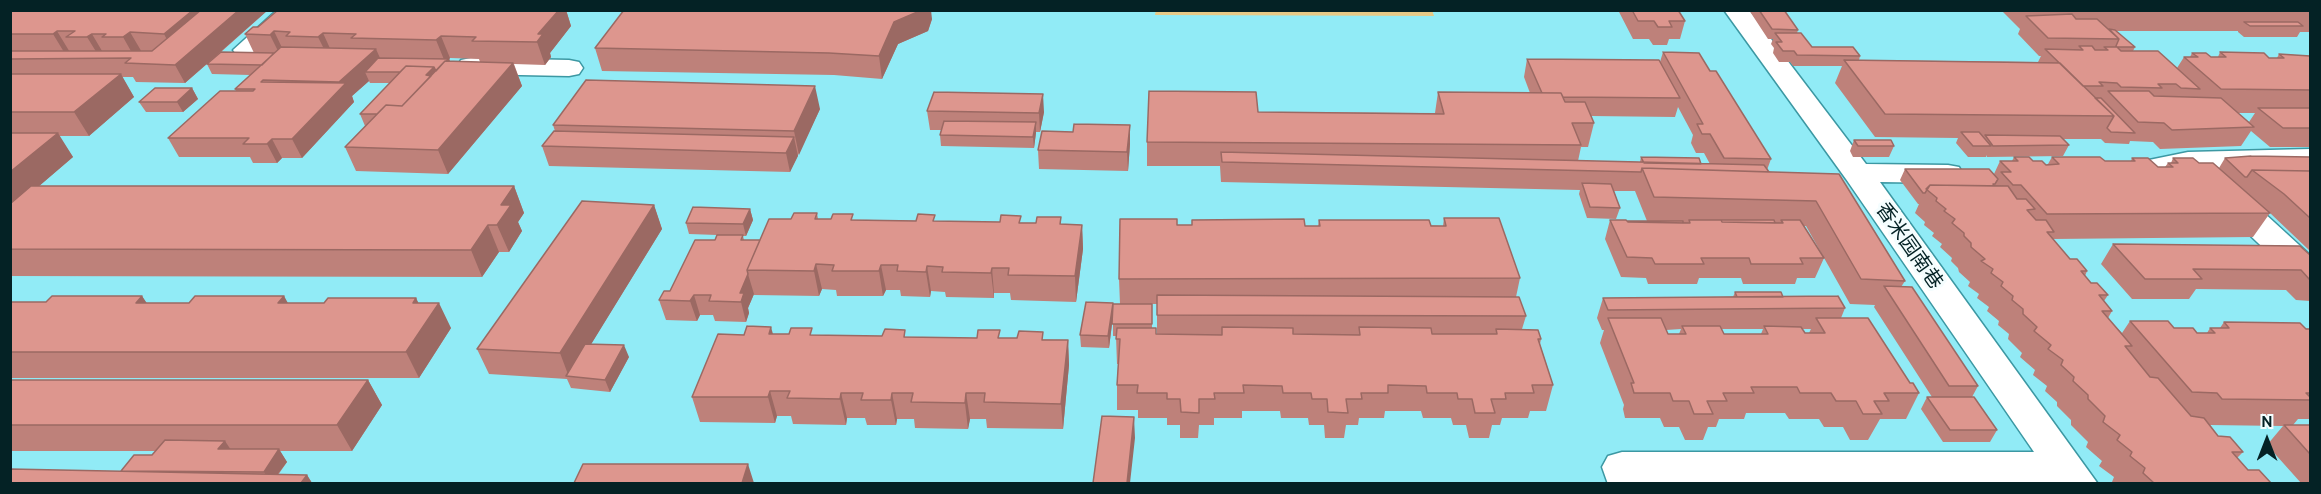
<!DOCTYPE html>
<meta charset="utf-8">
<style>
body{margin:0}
#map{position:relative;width:2321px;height:494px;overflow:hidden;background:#91ebf6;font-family:Cabin,sans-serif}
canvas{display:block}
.frame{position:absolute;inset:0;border:12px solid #042225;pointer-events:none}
.north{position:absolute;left:2237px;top:410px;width:60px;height:60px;-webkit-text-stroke:4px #f4fdfe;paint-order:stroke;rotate:0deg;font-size:16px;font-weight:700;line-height:24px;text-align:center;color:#042225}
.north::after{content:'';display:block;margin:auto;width:21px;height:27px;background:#042225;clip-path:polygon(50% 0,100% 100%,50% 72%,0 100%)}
</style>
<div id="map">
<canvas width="2321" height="494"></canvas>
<div class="frame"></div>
<div class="north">N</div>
</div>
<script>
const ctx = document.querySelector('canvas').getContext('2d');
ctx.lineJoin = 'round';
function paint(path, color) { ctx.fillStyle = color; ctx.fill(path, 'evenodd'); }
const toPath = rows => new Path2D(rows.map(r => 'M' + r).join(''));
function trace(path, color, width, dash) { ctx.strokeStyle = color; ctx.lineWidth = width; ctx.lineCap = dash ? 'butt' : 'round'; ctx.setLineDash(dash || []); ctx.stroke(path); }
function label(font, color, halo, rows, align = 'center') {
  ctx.font = font + ' Cabin,"Noto Sans SC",sans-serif'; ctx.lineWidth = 6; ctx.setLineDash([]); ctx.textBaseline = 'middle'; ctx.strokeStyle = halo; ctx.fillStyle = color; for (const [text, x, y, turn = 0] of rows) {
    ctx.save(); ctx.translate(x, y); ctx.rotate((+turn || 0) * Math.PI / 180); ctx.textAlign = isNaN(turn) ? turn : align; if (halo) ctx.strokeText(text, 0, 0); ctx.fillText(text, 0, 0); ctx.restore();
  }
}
const green = toPath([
 [1156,10,1432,10,1434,16,1155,15]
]);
const minor = toPath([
 [277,10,305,10,262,50,300,56,304,62,300,68,290,70,266,69,242,62,233,50,277,10],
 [1724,10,1749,10,1866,164,1948,165,1959,167,1963,174,1959,181,1948,183,1880,182,2098,484,1608,484,1602,467,1608,456,1622,452,2034,452,1846,179,1724,10],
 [471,58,569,60,579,62,583,68,579,74,569,76,471,74,461,72,457,66,461,60,471,58],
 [2310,149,2310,167,2188,170,2116,185,2105,183,2101,176,2105,169,2188,152,2310,149],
 [2227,187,2238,189,2310,255,2310,284,2298,281,2216,203,2211,196,2216,189,2227,187]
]);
const wall = toPath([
 [10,10,198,13,201,10,268,10,221,52,254,53,245,34,258,27,278,10,566,10,571,26,550,53,551,57,545,65,514,64,522,86,448,174,356,171,345,147,365,126,360,114,390,83,370,83,369,81,352,96,354,102,302,158,282,158,277,163,253,163,250,157,179,157,168,138,236,91,235,89,250,75,212,74,207,64,185,83,136,82,133,77,122,77,134,97,89,136,59,136,73,157,39,186,514,186,524,213,518,222,522,231,509,252,499,252,482,277,10,276],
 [450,58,479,59,480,62,450,61,449,59],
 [1618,10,1678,10,1685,21,1680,39,1669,39,1667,45,1653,45,1649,39,1633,39],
 [1749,10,1784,10,1798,30,1797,33,1812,47,1860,56,1859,60,2038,62,2041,56,2039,56,2018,34,2020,29,2001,10,2310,10,2310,32,2300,32,2297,37,2244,37,2238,32,2238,31,2116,31,2135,47,2133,51,2177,68,2184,57,2190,57,2192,53,2211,57,2218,57,2220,52,2269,58,2277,58,2279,54,2310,56,2310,147,2270,147,2251,131,2241,146,2160,149,2153,142,2130,141,2129,144,2105,143,2101,139,2064,139,2069,145,2063,156,1987,157,1986,155,1986,157,1968,157,1956,143,1958,138,1875,137,1835,83,1842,66,1793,66,1790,62,1779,62,1773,53,1774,48,1771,44,1773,39,1768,39],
 [2238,113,2255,113,2249,122],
 [932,19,928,31,898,44,882,79,834,75,602,71,595,48],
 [1663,52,1710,71,1771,159,1767,170,1769,172,1839,174,1905,281,1901,287,1978,386,1972,397,1997,430,1990,442,1943,442,1921,409,1927,397,1932,397,1874,307,1875,305,1850,304,1806,226,1804,226,1824,258,1815,278,1797,278,1795,284,1743,284,1741,278,1699,278,1697,284,1648,284,1646,278,1621,277,1605,239,1610,220,1627,221,1647,221,1635,191,1614,191,1620,208,1616,219,1587,218,1579,194,1580,190,1221,182,1220,166,1147,166,1147,142,1258,112,1435,113,1438,92,1530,93,1524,77,1527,59,1660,62],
 [1678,107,1693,135,1691,143,1696,153,1704,153,1710,164,1641,157,1640,162,1578,161,1581,147,1588,147,1594,123,1591,116,1675,117],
 [192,88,198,99,183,112,146,112,139,102],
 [820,109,790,172,549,166,542,146,555,131,553,125],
 [927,111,1044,112,1040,132,1036,132,1034,148,941,146,940,135,941,130,930,130],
 [1073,132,1130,144,1128,171,1039,169,1038,150],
 [1854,140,1894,146,1889,157,1853,157,1850,151],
 [2014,157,2046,165,2048,164,2052,157,2105,161,2131,161,2132,158,2158,167,2165,167,2168,163,2171,163,2173,158,2199,163,2219,168,2225,158,2310,157,2310,251,2270,213,2253,237,2052,239,2070,259,2087,271,2085,276,2091,283,2108,295,2104,301,2112,311,2108,318,2122,333,2130,321,2174,328,2197,333,2207,333,2210,328,2220,328,2224,322,2310,329,2310,419,2298,419,2293,425,2310,425,2310,483,2301,483,2267,445,2283,426,2210,425,2218,436,2243,452,2237,458,2248,470,2271,483,2113,483,2112,482,2114,477,2099,466,2102,461,2086,447,2088,442,2071,425,2071,420,2057,406,2057,402,2045,391,2047,386,2033,375,2035,370,2020,357,2022,353,2008,339,2009,334,1998,325,1999,321,1987,311,1989,307,1977,298,1979,294,1968,286,1970,282,1959,272,1958,268,1951,261,1952,258,1940,247,1942,244,1932,236,1934,233,1924,225,1925,222,1915,213,1919,204,1918,204,1900,180,1905,169,1994,174,2000,161,2012,161],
 [654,205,662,229,591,344,629,357,610,392,571,388,567,379,489,374,477,349],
 [750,209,753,220,746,236,743,236,744,240,760,240,791,219,817,213,818,219,1036,223,1061,217,1061,224,1082,225,1083,249,1076,302,1011,300,1010,293,994,293,994,298,946,297,945,292,931,291,930,297,901,296,900,290,886,290,883,296,837,296,836,290,822,289,819,296,754,295,754,294,748,308,749,313,746,322,715,321,713,315,700,315,697,321,666,320,659,300,670,291,715,240,717,235,689,234,686,223],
 [1444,218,1520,278,1516,297,1526,316,1522,329,1541,339,1540,344,1553,385,1546,411,1530,411,1528,418,1502,418,1500,425,1492,425,1489,438,1469,438,1466,425,1453,425,1451,418,1423,418,1421,411,1385,411,1384,418,1359,418,1358,425,1346,425,1344,438,1325,438,1324,425,1309,425,1308,418,1281,418,1280,411,1242,411,1242,418,1214,418,1214,425,1199,425,1198,438,1180,438,1180,425,1167,425,1167,418,1138,418,1138,410,1117,410,1117,385,1118,364,1117,364,1116,336,1113,336,1113,317,1109,348,1081,347,1080,335,1113,311,1120,304,1119,279,1177,225,1318,226,1319,220,1443,226],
 [1152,304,1157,304,1157,334,1156,334,1152,328],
 [2113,244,2310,255,2310,301,2296,300,2286,290,2196,289,2189,299,2132,299,2101,264],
 [1735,292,1783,297,1845,308,1841,318,1910,383,1919,393,1906,419,1880,419,1868,440,1850,440,1843,427,1824,427,1819,419,1789,419,1785,413,1746,413,1744,419,1719,419,1716,427,1708,427,1703,440,1685,440,1679,427,1664,427,1660,418,1625,418,1623,409,1624,405,1600,343,1604,330,1602,330,1597,318,1603,298,1733,297],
 [1681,329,1679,334,1668,334,1666,330],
 [1722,329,1763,329,1761,334,1724,334],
 [1802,329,1811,329,1809,333,1805,333],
 [142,296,146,303,189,303,284,296,287,303,324,303,416,298,418,303,451,328,419,378,10,378,10,300,12,302,46,302],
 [773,334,1068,340,1069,365,1063,429,987,428,986,419,970,419,968,429,915,428,914,419,897,419,896,425,867,425,865,418,847,418,846,425,793,424,791,416,777,416,775,423,700,422,692,397,744,335],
 [10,380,368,380,382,405,352,451,280,451,287,462,278,475,307,475,312,483,10,483,121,471,152,455,156,451,10,451]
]);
const shadedWall = toPath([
 [193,10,197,10,207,30,176,57,164,34],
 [239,10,268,10,185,83,175,65],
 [559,10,566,10,571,26,550,53,551,57,545,65,537,42,538,34],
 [922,10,931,10,932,19,928,31,898,44,882,79,879,56,894,22],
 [57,31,71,54,67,57,53,34],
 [274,31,285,54,281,57,270,35],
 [130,32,143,54,136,60,123,37],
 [323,33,333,55,329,59,318,37],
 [92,34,105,56,100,58,87,37],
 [441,36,450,58,449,59,453,69,441,83,426,75,434,67,445,62,436,40],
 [376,49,384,67,365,72,369,81,352,96,354,102,302,158,292,139,342,87,339,82],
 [513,63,522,86,448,174,438,150],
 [121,74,134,97,89,136,74,112],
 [815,86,820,109,799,155,794,131],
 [192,88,198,99,183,112,177,102],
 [1043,94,1044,112,1040,132,1039,113],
 [1036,122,1036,133,1034,148,1033,137],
 [1130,125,1130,144,1128,171,1127,152],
 [58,133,73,157,10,211,10,172],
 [794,137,798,156,790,172,786,153],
 [272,139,282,158,277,163,267,144],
 [514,186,524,213,518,222,522,231,509,252,497,225,501,205],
 [654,205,662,229,571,377,569,377,560,353],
 [750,209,753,220,746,236,743,224],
 [488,225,499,252,482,277,471,250],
 [1082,225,1083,249,1076,302,1075,276],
 [816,264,822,289,819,296,814,271],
 [881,265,886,290,883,296,879,271],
 [927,266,931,291,930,297,926,272],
 [992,268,994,293,994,298,991,273],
 [748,274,754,294,748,308,749,313,746,322,741,302,740,293],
 [694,295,700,315,697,321,690,301],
 [142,296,159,321,136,303],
 [284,296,298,321,278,303],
 [416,298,427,320,439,303,451,328,419,378,406,352,413,303],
 [1113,303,1113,315,1109,348,1108,336],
 [771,327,778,352,769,334],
 [1068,340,1069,365,1063,429,1061,404],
 [624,345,629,357,610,392,605,380],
 [368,380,382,405,352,451,337,425],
 [770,391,777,416,775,423,768,397],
 [841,393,847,418,846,425,840,399],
 [892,393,897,419,896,425,891,400],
 [966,393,970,419,968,429,965,403],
 [1134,417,1135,438,1130,483,1127,483],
 [225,441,233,453,218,449],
 [279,449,287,462,271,483,264,472],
 [748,464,754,483,742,483],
 [307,475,312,483,301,483]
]);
const building = toPath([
 [10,10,193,10,164,34,130,32,123,37,102,37,106,34,92,34,87,37,66,37,75,31,57,31,53,34,10,34,10,10],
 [201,10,239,10,175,65,125,63,131,58,10,59,10,51,152,51,201,10],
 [278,10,559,10,538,34,543,34,537,42,472,41,476,37,441,36,436,40,351,38,356,34,323,33,318,37,286,36,290,32,274,31,270,35,245,34,253,27,258,27,278,10],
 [624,10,922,10,894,22,879,56,829,53,595,48,624,10],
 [1632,10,1678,10,1685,21,1669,21,1672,27,1658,27,1654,21,1638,21,1632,10],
 [1759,10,1784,10,1798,30,1772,29,1759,10],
 [2072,14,2076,19,2097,19,2119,39,2048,38,2026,16,2072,14],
 [2244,22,2298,22,2303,26,2250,26,2244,22],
 [2109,29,2115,30,2135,47,2117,47,2116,46,2119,39,2109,29],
 [1775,33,1801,33,1812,47,1853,47,1860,56,1797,55,1794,51,1783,51,1776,42,1782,42,1775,33],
 [2079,46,2092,46,2095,50,2108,50,2104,47,2117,47,2121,51,2158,51,2200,89,2181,88,2176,84,2158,84,2162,88,2121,87,2117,83,2099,82,2103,86,2083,86,2045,49,2083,50,2079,46],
 [281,47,376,49,339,82,263,80,261,82,346,83,292,139,272,139,267,144,243,144,249,138,168,138,220,91,253,91,255,89,235,89,281,47],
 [221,52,274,53,262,65,207,64,221,52],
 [1663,52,1699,53,1710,71,1716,71,1771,159,1724,158,1710,134,1702,134,1697,124,1703,124,1663,52],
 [2220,52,2264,53,2269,58,2284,58,2279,54,2310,56,2310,90,2221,89,2184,57,2198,57,2192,53,2206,53,2211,57,2226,57,2220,52],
 [378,58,449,59,446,61,445,61,436,71,434,67,406,66,400,72,365,72,378,58],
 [1527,59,1659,60,1680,98,1563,97,1561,93,1542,93,1527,59],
 [1844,60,2060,63,2114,116,1885,114,1844,60],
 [445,61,513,63,438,150,345,147,386,105,402,106,445,61],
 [406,66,434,67,426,75,431,76,402,106,386,105,377,114,360,114,406,66],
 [10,74,121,74,74,112,10,112,10,74],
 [586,80,815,86,794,131,553,125,586,80],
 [155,88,192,88,177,102,139,102,155,88],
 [1149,91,1256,92,1258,112,1444,114,1438,92,1561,93,1565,102,1585,102,1594,123,1572,123,1581,145,1147,142,1149,91],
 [2108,91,2149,91,2154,96,2221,98,2254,127,2172,130,2164,123,2138,122,2108,91],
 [934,92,1043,94,1039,113,927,111,934,92],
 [2095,98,2101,98,2135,133,2111,132,2107,128,2114,116,2095,98],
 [2258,108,2310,108,2310,128,2283,128,2258,108],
 [944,121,1036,122,1033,137,940,135,944,121],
 [1074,124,1130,125,1127,152,1038,150,1042,131,1073,132,1074,124],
 [554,131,794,137,786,153,542,146,554,131],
 [1961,132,1979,132,1991,146,1973,146,1961,132],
 [10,133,58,133,10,172,10,133],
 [1985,135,2060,136,2069,145,1993,146,1985,135],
 [1854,140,1891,140,1894,146,1858,146,1854,140],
 [1221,152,1764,165,1769,172,1642,168,1641,172,1222,162,1221,152],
 [2251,156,2310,157,2310,171,2252,170,2247,177,2245,177,2225,158,2251,156],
 [1641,157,1699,158,1701,164,1644,163,1641,157],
 [2014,157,2029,157,2033,161,2042,161,2046,165,2059,164,2052,157,2100,157,2105,161,2135,161,2132,158,2148,158,2158,167,2173,167,2168,163,2178,163,2173,158,2193,158,2199,163,2213,163,2270,213,2047,214,2021,185,2013,185,2001,172,2011,172,2000,161,2018,161,2014,157],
 [1642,168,1839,174,1905,281,1861,279,1816,201,1654,197,1642,168],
 [1905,169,1989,169,1998,179,1995,184,1993,184,1994,186,1930,185,1925,193,1923,193,1905,169],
 [2252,170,2310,171,2310,218,2284,194,2252,170],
 [1582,183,1611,184,1620,208,1590,207,1582,183],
 [1930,185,2008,186,2017,199,2026,199,2035,209,2027,210,2036,220,2046,220,2054,232,2047,232,2070,259,2077,259,2087,271,2081,271,2091,283,2097,283,2108,295,2099,295,2112,311,2102,311,2132,346,2125,346,2150,377,2158,378,2191,416,2204,418,2218,436,2230,437,2243,452,2232,452,2248,470,2259,470,2271,483,2154,483,2143,473,2145,468,2130,456,2132,452,2117,440,2120,435,2103,422,2105,416,2088,399,2088,395,2073,381,2074,377,2061,365,2063,360,2048,349,2051,345,2034,331,2037,327,2023,314,2023,309,2012,300,2013,296,2001,286,2003,282,1991,273,1993,269,1981,261,1985,259,1971,247,1971,243,1964,236,1964,233,1952,223,1955,219,1944,211,1946,209,1936,201,1937,198,1926,189,1930,185],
 [31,186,514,186,501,205,511,205,497,225,488,225,471,250,10,249,10,204,31,186],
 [582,201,654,205,560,353,477,349,582,201],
 [693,207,750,209,743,224,686,223,693,207],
 [794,213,817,213,815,219,831,219,833,214,853,214,851,220,916,221,918,214,935,215,933,221,1000,222,1001,215,1021,216,1019,223,1036,223,1037,217,1061,217,1060,224,1082,225,1075,276,1008,275,1009,268,992,268,991,273,942,272,943,267,927,266,926,272,897,271,898,265,881,265,879,271,832,271,834,265,816,264,814,271,747,270,769,219,791,219,794,213],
 [1444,218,1499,218,1520,278,1119,279,1120,219,1177,219,1177,225,1192,225,1192,220,1304,219,1305,226,1320,226,1319,220,1429,220,1431,226,1446,226,1444,218],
 [1610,220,1626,220,1628,222,1690,223,1689,220,1721,220,1722,222,1783,223,1781,220,1800,220,1824,258,1800,258,1803,264,1751,264,1749,258,1701,258,1704,264,1655,264,1652,258,1627,257,1610,220],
 [1721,220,1774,220,1775,223,1722,222,1721,220],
 [1627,221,1683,221,1683,223,1628,222,1627,221],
 [717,235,743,235,741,240,760,240,747,270,748,274,740,293,744,293,741,302,709,301,711,295,694,295,690,301,659,300,664,291,670,291,695,240,715,240,717,235],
 [2113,244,2300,246,2310,255,2310,280,2301,270,2193,269,2202,279,2145,279,2113,244],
 [1884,286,1912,287,1978,386,1949,386,1884,286],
 [1735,292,1781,292,1783,297,1737,297,1735,292],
 [1157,295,1519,297,1526,316,1157,315,1157,295],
 [52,296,142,296,136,303,189,303,195,296,284,296,278,303,324,303,328,298,416,298,413,303,439,303,406,352,10,352,10,302,46,302,52,296],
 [1838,296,1845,308,1608,310,1603,298,1838,296],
 [1086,302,1113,303,1108,336,1080,335,1086,302],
 [1113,304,1152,304,1152,324,1112,324,1113,304],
 [1608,318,1661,318,1668,334,1686,334,1682,326,1720,326,1724,334,1768,334,1764,326,1801,327,1805,333,1825,333,1816,318,1868,318,1910,383,1913,383,1919,393,1884,393,1889,401,1874,401,1882,414,1863,414,1856,401,1836,401,1831,393,1800,393,1797,387,1751,387,1754,393,1723,393,1727,401,1707,401,1713,414,1694,414,1689,401,1673,401,1670,393,1634,393,1631,383,1634,383,1608,318],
 [2130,321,2168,321,2174,328,2193,328,2197,333,2215,333,2210,328,2229,328,2224,322,2300,323,2306,329,2310,329,2310,393,2306,393,2310,397,2310,400,2222,399,2217,393,2192,392,2130,321],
 [747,326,771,327,769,334,789,334,791,328,812,328,810,335,882,336,885,329,905,330,904,337,977,338,978,330,1000,330,998,338,1017,338,1019,331,1043,332,1042,340,1068,340,1061,404,984,402,985,393,966,393,965,403,911,402,913,393,892,393,891,400,861,400,863,393,841,393,840,399,787,398,790,391,770,391,768,397,692,397,718,334,744,335,747,326],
 [1222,327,1293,328,1293,334,1360,335,1359,327,1431,328,1432,334,1497,334,1496,329,1538,330,1541,339,1538,339,1553,385,1532,385,1534,393,1505,393,1506,399,1491,399,1495,413,1475,413,1472,399,1458,399,1457,393,1427,393,1426,386,1388,385,1388,393,1361,393,1362,399,1346,399,1348,413,1328,412,1327,399,1312,399,1311,393,1283,393,1282,386,1243,385,1244,393,1214,393,1215,399,1199,399,1199,413,1181,412,1180,399,1167,399,1167,393,1137,393,1138,385,1117,385,1120,339,1116,339,1117,328,1156,328,1156,334,1222,335,1222,327],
 [585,344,624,345,605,380,566,376,585,344],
 [10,380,368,380,337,425,10,425,10,380],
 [1927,397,1974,397,1997,430,1950,430,1927,397],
 [1102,416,1134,417,1127,483,1093,483,1102,416],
 [2284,425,2310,425,2310,454,2284,425],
 [165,440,225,441,218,449,279,449,264,472,121,471,134,455,152,455,165,440],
 [583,464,748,464,742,483,574,483,583,464],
 [10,469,307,475,301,483,10,483,10,469]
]);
const streetNames = [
 ["香米园南巷",1909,246,55]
];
paint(green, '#e7c987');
trace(minor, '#3c98a3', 3);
paint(minor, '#fff');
paint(wall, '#be817a');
paint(shadedWall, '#9b6963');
paint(building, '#dd968e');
trace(building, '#9b6963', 1.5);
label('20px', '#042225', '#f4fdfe', streetNames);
</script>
